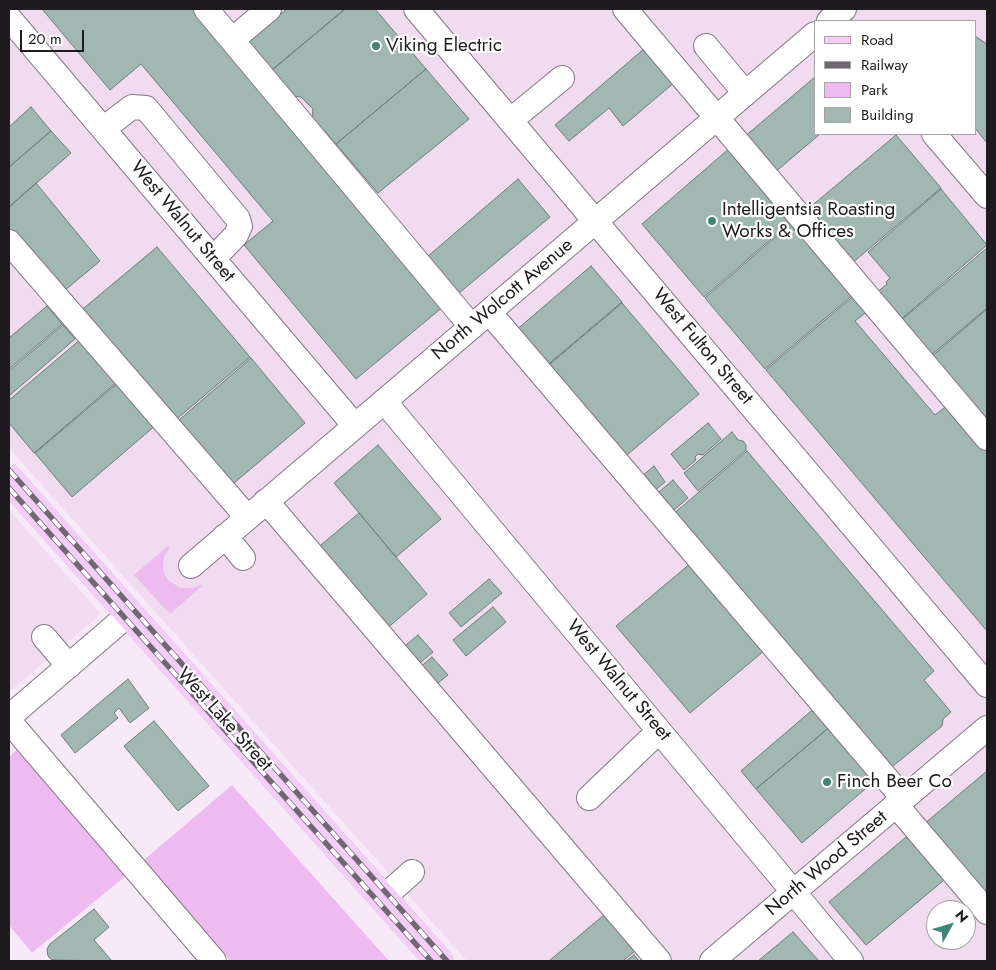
<!DOCTYPE html>
<style>
body{margin:0}
#map{position:relative;width:996px;height:970px;overflow:hidden;background:#f8e9f9;font-family:Jost,sans-serif}
canvas{display:block}
.frame{position:absolute;inset:0;border:10px solid #1f1a1f;pointer-events:none}
.legend{position:absolute;left:814px;top:20px;width:162px;height:115px;box-sizing:border-box;background:#fff;border:1px solid #a5a3a5;margin:0;padding:6px 9px;list-style:none;font-size:15px;color:#1f1a1f}
.legend li{display:flex;align-items:center;gap:10px;height:25px}
.legend b{width:25px;border:1px solid #a5a3a5}
.north{position:absolute;left:926px;top:900px;width:50px;height:50px;box-sizing:border-box;background:#fff;border:1px solid #a5a3a5;border-radius:50%;rotate:51deg;font-size:14px;font-weight:700;line-height:20px;text-align:center;color:#1f1a1f}
.north::after{content:'';display:block;margin:auto;width:18px;height:22px;background:#428476;clip-path:polygon(50% 0,100% 100%,50% 72%,0 100%)}
.scale{position:absolute;left:20px;top:30px;width:64px;height:22px;box-sizing:border-box;border:2px solid #1f1a1f;border-top:0;padding-left:6px;font-size:15px;line-height:18px;white-space:nowrap;color:#1f1a1f;-webkit-text-stroke:4px #fff;paint-order:stroke}
</style>
<div id="map">
<canvas width="996" height="970"></canvas>
<div class="frame"></div>
<ul class="legend">
<li><b style="height:6px;background:#f6ccf8"></b>Road</li>
<li><b style="height:6px;background:#706871"></b>Railway</li>
<li><b style="height:14px;background:#edbbef"></b>Park</li>
<li><b style="height:14px;background:#a1b7b1"></b>Building</li>
</ul>
<div class="north">N</div>
<div class="scale">20 m</div>
</div>
<script>
const ctx = document.querySelector('canvas').getContext('2d');
ctx.lineJoin = 'round';
function paint(path, color) { ctx.fillStyle = color; ctx.fill(path, 'evenodd'); }
const toPath = rows => new Path2D(rows.map(r => 'M' + r).join(''));
function trace(path, color, width, dash) { ctx.strokeStyle = color; ctx.lineWidth = width; ctx.lineCap = dash ? 'butt' : 'round'; ctx.setLineDash(dash || []); ctx.stroke(path); }
function label(font, color, halo, rows, align = 'center') {
  ctx.font = font + ' Jost,sans-serif'; ctx.lineWidth = 4.5; ctx.setLineDash([]); ctx.textBaseline = 'middle'; ctx.strokeStyle = halo; ctx.fillStyle = color; for (const [text, x, y, turn = 0] of rows) {
    ctx.save(); ctx.translate(x, y); ctx.rotate((+turn || 0) * Math.PI / 180); ctx.textAlign = isNaN(turn) ? turn : align; if (halo) ctx.strokeText(text, 0, 0); ctx.fillText(text, 0, 0); ctx.restore();
  }
}
const built = toPath([
 [9,9,987,9,987,961,467,961,9,448],
 [815,21,975,21,975,134,815,134],
 [936,910,966,910,966,940,936,940],
 [9,510,101,614,9,692]
]);
const green = toPath([
 [168,546,170,548,164,557,163,570,168,580,180,588,192,588,201,585,202,586,170,614,134,575],
 [21,746,128,874,32,953,9,925,9,757],
 [232,785,389,961,230,961,144,860]
]);
const building = toPath([
 [42,9,194,9,444,306,356,379,244,245,273,221,141,64,110,90,42,9],
 [287,9,345,9,272,70,248,41,287,9],
 [345,9,375,9,426,69,336,144,312,117,313,109,301,97,294,96,272,70,345,9],
 [975,36,987,44,987,143,975,128,975,36],
 [645,48,675,82,623,126,609,108,569,141,555,125,645,48],
 [426,69,469,119,378,193,336,144,426,69],
 [815,77,815,134,820,134,773,174,743,138,815,77],
 [31,107,51,131,9,167,9,127,31,107],
 [51,131,71,153,9,207,9,167,51,131],
 [896,135,941,188,851,264,808,209,896,135],
 [731,147,793,220,704,297,642,224,731,147],
 [518,179,550,217,458,294,427,257,518,179],
 [36,183,100,261,58,296,9,239,9,207,36,183],
 [941,189,987,245,898,322,875,294,887,284,886,282,890,278,868,252,941,189],
 [794,221,855,293,765,369,705,298,794,221],
 [157,247,250,357,172,423,78,313,157,247],
 [987,248,987,308,929,357,899,322,987,248],
 [591,266,622,302,544,368,514,332,591,266],
 [856,294,869,310,855,321,935,415,949,404,987,449,987,631,766,370,856,294],
 [622,303,699,394,621,460,544,369,622,303],
 [47,306,62,324,9,369,9,338,47,306],
 [987,309,987,426,930,358,987,309],
 [63,325,75,339,9,396,9,371,63,325],
 [81,339,117,382,34,453,9,423,9,400,81,339],
 [251,358,305,423,227,489,172,426,251,358],
 [119,382,156,425,72,497,35,453,119,382],
 [708,423,721,439,703,455,698,454,695,457,696,460,684,470,671,454,708,423],
 [732,432,738,440,743,441,746,445,746,450,698,491,684,473,732,432],
 [378,445,441,519,396,557,334,483,378,445],
 [747,451,934,671,924,680,951,712,943,719,942,726,887,771,671,516,747,451],
 [654,466,665,482,653,492,641,477,654,466],
 [673,480,688,498,668,515,653,497,673,480],
 [359,513,427,594,384,631,315,550,359,513],
 [691,563,765,650,690,713,616,626,691,563],
 [489,579,502,593,461,627,449,613,489,579],
 [493,607,506,622,466,656,453,640,493,607],
 [418,635,433,652,415,667,400,650,418,635],
 [432,657,448,675,434,686,418,669,432,657],
 [128,679,149,708,130,723,119,708,114,713,118,718,75,753,61,735,128,679],
 [817,706,832,725,756,789,741,771,817,706],
 [154,721,209,786,178,811,124,746,154,721],
 [832,725,878,778,802,843,756,789,832,725],
 [987,771,987,889,982,893,924,824,987,771],
 [912,832,949,876,866,945,829,902,912,832],
 [94,909,109,927,94,940,112,961,52,960,48,956,47,949,50,944,94,909],
 [604,915,635,951,623,961,549,961,604,915],
 [793,932,819,961,758,961,793,932],
 [634,955,639,961,626,961,634,955]
]);
const minor = toPath([
 [206,9,471,326],
 [416,9,987,685],
 [625,9,987,438],
 [9,18,355,426],
 [829,21,844,9],
 [232,40,269,9],
 [706,46,745,93],
 [511,120,562,78],
 [103,129,132,107,146,108,238,219,240,226,236,235,213,259],
 [934,134,987,196],
 [9,242,247,517],
 [489,312,904,799],
 [384,401,851,961],
 [266,501,659,961],
 [225,536,243,558],
 [191,566,815,34],
 [44,637,69,666],
 [9,717,129,614],
 [9,721,214,961],
 [589,798,659,731],
 [896,805,987,912],
 [383,898,412,872],
 [712,961,987,728]
]);
const major = toPath([
 [9,479,439,961]
]);
const rail = toPath([
 [9,470,447,961],
 [9,488,431,961]
]);
const markers = [
 [376,46,5,"#428476"],
 [712,221,5,"#428476"],
 [827,782,5,"#428476"]
];
const poiNames = [
 ["Viking Electric",386,46],
 ["Intelligentsia Roasting",722,210],
 ["Works & Offices",722,232],
 ["Finch Beer Co",837,782]
];
const streetNames = [
 ["West Walnut Street",182,222,50],
 ["North Wolcott Avenue",503,300,-40],
 ["West Fulton Street",702,347,50],
 ["West Walnut Street",618,681,50],
 ["West Lake Street",224,720,48],
 ["North Wood Street",827,864,-40]
];
paint(built, '#f0dbf0');
paint(green, '#edbbef');
paint(building, '#a1b7b1');
trace(building, '#697e78', 1);
trace(minor, '#837684', 26);
trace(major, '#d7d6d7', 29);
trace(minor, '#fff', 24);
trace(major, '#f6ccf8', 28);
trace(rail, '#706871', 5.5);
trace(rail, '#fff', 4, [11]);
for (const [x, y, r, color] of markers) { const dot = new Path2D(); dot.arc(x, y, r, 0, 2 * Math.PI); ctx.fillStyle = color; ctx.fill(dot); trace(dot, '#fff', 2); }
label('19px', '#1f1a1f', '#fff', poiNames, 'left');
label('19px', '#1f1a1f', '#fff', streetNames);
</script>
